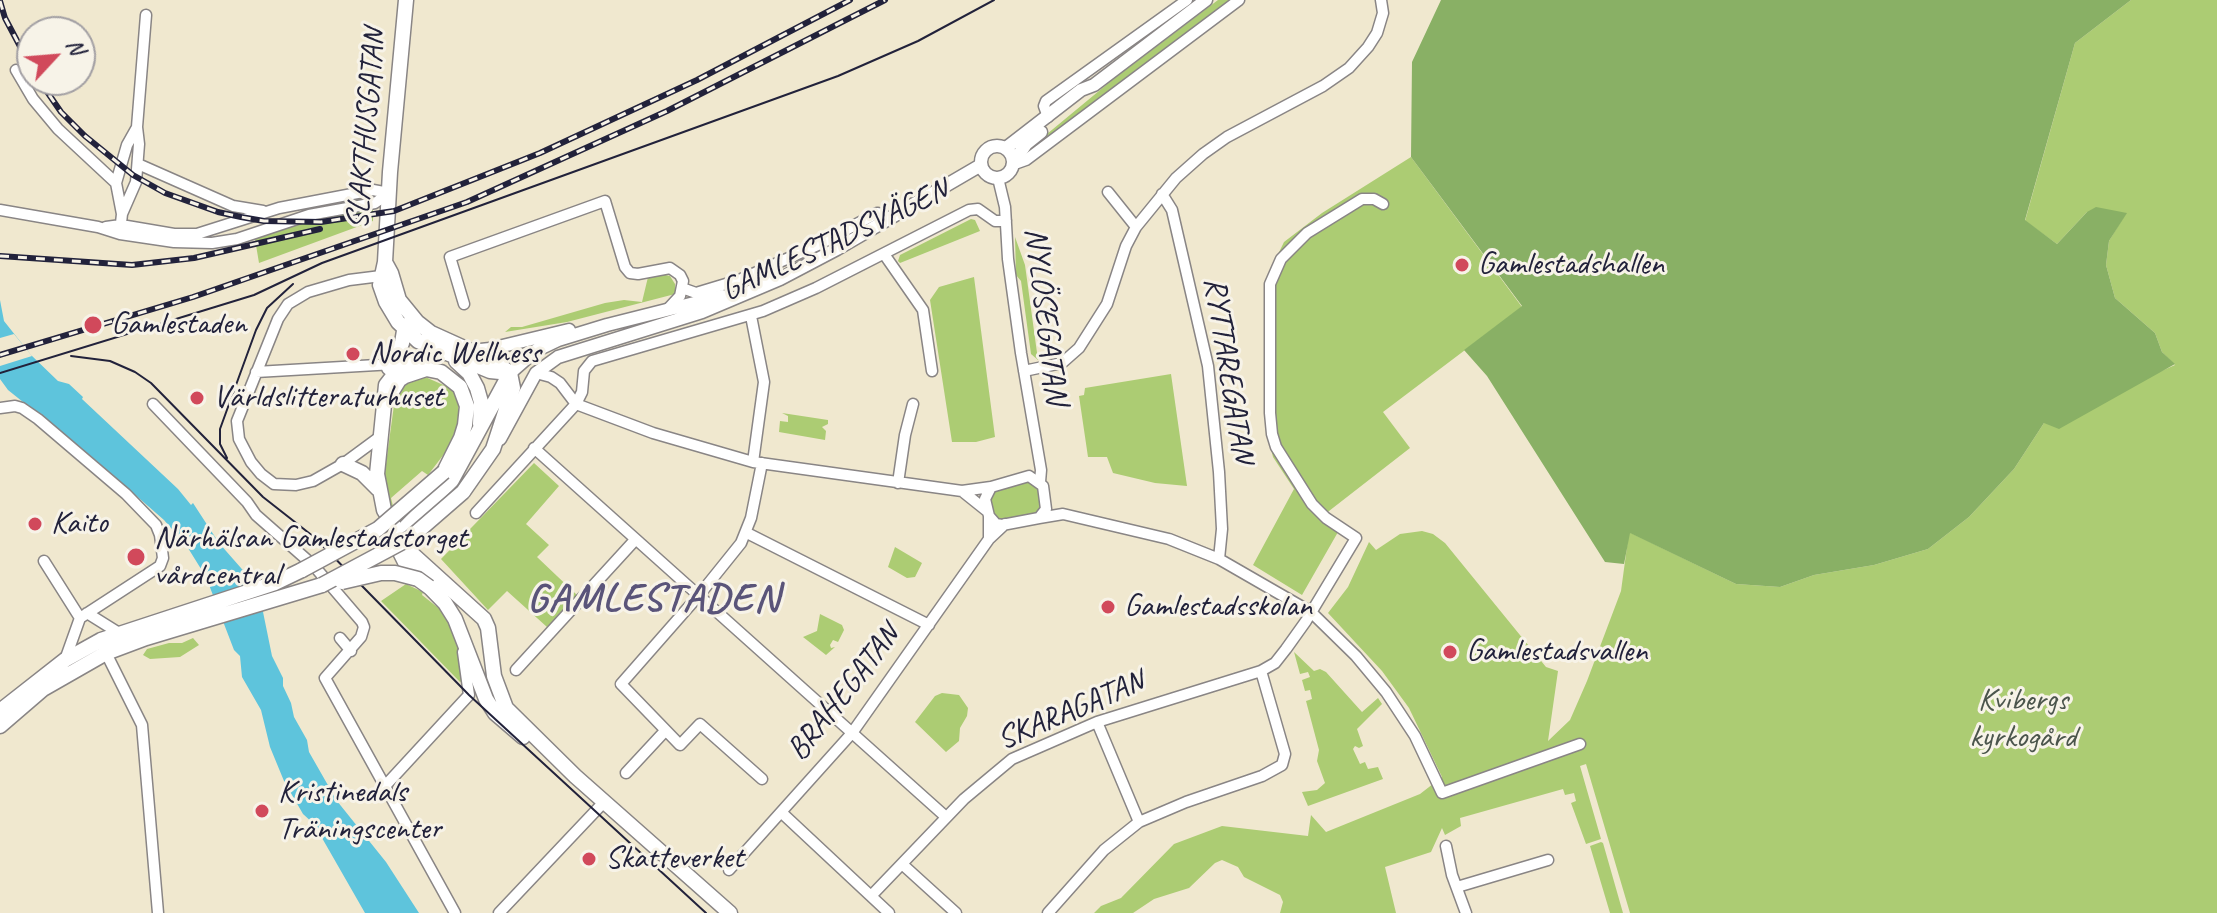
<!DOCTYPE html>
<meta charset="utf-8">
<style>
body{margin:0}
#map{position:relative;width:2217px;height:913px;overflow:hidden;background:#f0e8cf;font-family:Caveat,sans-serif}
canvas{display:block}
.north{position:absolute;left:16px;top:16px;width:80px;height:80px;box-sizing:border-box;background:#f7f3e8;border:2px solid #a29fa3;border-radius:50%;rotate:64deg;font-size:22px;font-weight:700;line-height:32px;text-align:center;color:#22223b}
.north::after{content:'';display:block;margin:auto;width:28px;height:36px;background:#d1495b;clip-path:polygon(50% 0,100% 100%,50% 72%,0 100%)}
</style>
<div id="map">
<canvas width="2217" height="913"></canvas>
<div class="north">N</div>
</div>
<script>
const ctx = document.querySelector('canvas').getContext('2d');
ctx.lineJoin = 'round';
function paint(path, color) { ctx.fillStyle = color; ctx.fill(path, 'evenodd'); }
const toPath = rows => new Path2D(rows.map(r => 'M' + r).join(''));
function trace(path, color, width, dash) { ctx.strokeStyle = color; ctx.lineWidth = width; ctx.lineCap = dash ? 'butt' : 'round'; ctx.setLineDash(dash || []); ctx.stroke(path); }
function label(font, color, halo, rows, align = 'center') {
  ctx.font = font + ' Caveat,sans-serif'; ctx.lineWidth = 6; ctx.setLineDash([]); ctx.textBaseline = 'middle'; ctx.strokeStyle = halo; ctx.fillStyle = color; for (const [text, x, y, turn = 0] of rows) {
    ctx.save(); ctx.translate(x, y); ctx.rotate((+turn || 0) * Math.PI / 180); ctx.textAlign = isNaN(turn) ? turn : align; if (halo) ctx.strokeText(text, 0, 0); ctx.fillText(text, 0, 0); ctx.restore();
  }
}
const green = toPath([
 [1218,0,1232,0,1040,144,1047,134,1111,81],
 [2131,0,2217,0,2217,913,1630,913,1586,764,1580,766,1601,839,1586,844,1571,803,1576,801,1574,793,1565,795,1563,789,1460,818,1461,826,1445,835,1442,828,1431,852,1385,867,1396,913,1280,913,1283,902,1280,895,1244,877,1238,867,1222,860,1215,863,1189,888,1154,899,1133,913,1094,913,1101,906,1121,898,1174,844,1222,826,1308,836,1311,815,1326,832,1420,794,1442,777,1409,708,1382,671,1328,613,1348,587,1369,542,1376,550,1400,534,1422,531,1433,534,1445,543,1546,667,1558,671,1548,741,1570,720,1587,681,1621,591,1629,532,1736,584,1780,587,1814,575,1874,565,1928,549,1969,517,2014,469,2044,423,2175,365,2162,352,2155,333,2115,298,2106,265,2109,241,2126,213,2087,212,2057,244,2025,221,2075,43],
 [1411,157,1522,307,1383,412,1410,448,1320,518,1338,532,1302,595,1253,565,1294,489,1273,457,1268,437,1265,281,1284,242,1322,213],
 [373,210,373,221,259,263,255,239,309,218],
 [971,219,975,220,980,231,900,263,898,261,900,255],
 [1015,237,1025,265,1038,360,1031,354,1021,281,1016,275],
 [661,274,670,276,675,284,675,294,567,322,505,332,511,327,522,327,605,303,624,300,642,302,648,277],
 [974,277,995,437,976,442,952,442,930,300,939,287],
 [1171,374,1187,486,1155,483,1113,473,1107,457,1088,457,1079,396,1084,395,1085,388],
 [423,376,448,387,450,385,459,398,457,433,453,434,457,437,428,475,422,471,391,498,393,506,389,509,384,478,394,405,401,388,409,380],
 [782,413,828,420,828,424,822,427,826,431,825,440,779,432,780,421,788,422,788,416],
 [534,463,559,486,526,524,549,545,537,557,577,595,547,627,507,591,488,610,441,559],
 [1025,480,1039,485,1042,506,1039,512,1001,520,996,518,989,506,991,492],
 [895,547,922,563,915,577,907,578,888,567],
 [406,584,423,592,422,595,446,614,458,639,463,680,460,682,381,601],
 [820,614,842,625,844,630,838,642,833,640,830,645,831,648,835,647,826,655,803,637,817,631],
 [193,638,199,645,180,657,150,659,143,655,147,649,169,643,182,643],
 [1294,652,1314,671,1320,669,1326,672,1362,712,1378,698,1382,704,1357,729,1363,746,1359,748,1355,746,1353,749,1360,764,1365,762,1368,769,1378,767,1383,779,1308,806,1302,792,1317,790,1325,783,1317,761,1319,750,1306,701,1312,699,1310,690,1305,691,1302,680,1310,677,1308,672,1300,674],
 [942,693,959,695,968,708,967,716,960,728,959,741,946,752,915,722,935,696],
 [1601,842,1603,843,1623,913,1610,913,1590,846]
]);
const forest = toPath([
 [1441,0,2131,0,2075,43,2025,220,2057,244,2087,212,2096,207,2127,213,2109,241,2106,265,2115,298,2155,333,2162,352,2175,364,2059,429,2044,423,2014,469,1969,517,1928,549,1874,565,1814,575,1780,587,1736,584,1630,533,1624,564,1605,562,1487,376,1464,350,1522,306,1411,157,1412,62]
]);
const water = toPath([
 [0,300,4,321,31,355,58,381,69,384,83,397,82,399,178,489,191,505,193,503,219,543,248,576,262,607,272,656,283,678,283,686,291,703,294,717,307,740,309,752,337,801,386,862,419,913,365,913,314,824,303,814,284,781,270,747,261,710,242,677,240,656,234,650,206,577,188,548,164,520,93,458,8,390,0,379]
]);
const pier = toPath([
 [14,334,32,356,0,366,0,338]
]);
const minor = toPath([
 [16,70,33,99,58,129,116,183],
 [1048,117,1044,106,1046,101,1187,0],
 [138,164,233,206,263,211],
 [1012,165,1026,160,1239,0],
 [998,178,1005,207,1008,259,1021,353,1041,470,1040,482],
 [1108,192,1136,227],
 [1162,194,1172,210,1208,366,1219,472,1222,529,1219,559],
 [0,210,98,227,120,234,174,242,212,243,237,239,309,215,375,203,389,193],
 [122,214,116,183,127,145,136,129],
 [106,227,121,225,174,234,197,234,279,208,373,190,389,193],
 [120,232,122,214,136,182,139,144,137,127,146,15],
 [884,254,923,310,932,371],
 [381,276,349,280,308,292,288,304,278,319,237,421,239,439,251,462,261,474,274,484,296,485,313,481,343,464,381,436],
 [682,288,696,293,739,280,818,245,877,213,883,214,887,219],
 [464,304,450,257,605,201,625,267,630,273,638,274,670,268,680,275,683,281,680,296,667,310],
 [751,316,764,382,753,462],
 [1024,371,1062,363,1079,348,1107,304,1126,246,1136,227,1176,178,1203,154,1227,137,1323,86,1349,68,1368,47,1377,33,1383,13,1381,0],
 [256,372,394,364],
 [536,373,551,377,560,383,576,404,653,433,753,462,962,491,991,487],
 [153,404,247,502,256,515,314,566,362,622,364,627,361,637,325,678,455,913],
 [0,408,15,406,22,408,38,419,126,494,156,525,160,535,163,558,160,566,80,618,65,660],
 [534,448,946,817],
 [898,483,905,435,913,404],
 [962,491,987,511],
 [476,513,576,404,582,392,584,371,592,361,763,311,816,288,969,210,978,209,995,221,1006,221],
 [1039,518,1063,514,1169,539,1219,559,1311,612,1356,656,1386,692,1415,736,1442,793,1580,744],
 [747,533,929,625],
 [989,539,989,516,985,499,991,487,1029,476,1043,486,1046,509,1039,518,1002,525,996,524,989,516],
 [44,561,80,618],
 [87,613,119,633],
 [340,638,351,651],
 [104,649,142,725,158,913],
 [516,670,635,540],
 [1097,722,1139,822],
 [626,773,665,731],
 [762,779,700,724,680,745,621,684,700,594,741,543,751,518,762,463],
 [385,786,469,695,463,652],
 [782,813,889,913],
 [1446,846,1452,875,1466,913],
 [902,864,956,913],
 [729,870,852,733,989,539,1005,524],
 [1457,887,1548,860],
 [871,896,964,799,1012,759,1097,722,1261,671,1275,663,1286,649,1306,621,1356,538,1326,518,1312,504,1276,447,1272,434,1270,413,1270,284,1281,259,1307,233,1362,199,1374,199,1383,204],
 [499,913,604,802],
 [1048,913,1104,850,1139,822,1186,802,1262,776,1282,765,1285,754,1261,671]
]);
const tertiary = toPath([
 '981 162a16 16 0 1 1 32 0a16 16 0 1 1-32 0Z',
 [1006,148,1081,90,1094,85,1206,0],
 [1013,163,1026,144,1041,132],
 [471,351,490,349,569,330],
 [510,373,535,351,558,340,607,325,722,296],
 [500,439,536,373,558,357,702,312,780,279,837,249,981,165]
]);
const secondary = toPath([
 [406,0,390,172,385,262,380,285,386,302,398,322,418,341,490,371,510,373],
 [385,262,391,273,399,300,417,322,431,333,495,362,510,373],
 [443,353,404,362,386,385,377,474,384,510,410,552,484,619,488,628,494,676,506,708,575,776,730,913],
 [456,361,469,373,477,388,481,402,480,424],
 [389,368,402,343,405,325],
 [391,393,399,380,405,376,426,369,441,372,460,387,467,406,465,425,461,438,444,472],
 [343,464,362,473,378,489],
 [463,492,493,449,513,388,510,373],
 [400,533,452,480,510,373],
 [397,546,405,562,445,603,455,619,486,699,495,713,523,737],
 [0,711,65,660,101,640,275,583,302,570],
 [0,726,43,689,106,653,146,638,322,585]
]);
const tram = toPath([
 [71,356,110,361,135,372,151,383,263,497,314,537,469,695,706,913],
 [0,373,254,295,322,263,838,76,918,41,994,0],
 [227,458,220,444,220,429,256,330,267,308,293,284]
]);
const rail = toPath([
 [0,1,5,18,32,69],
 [39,80,61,112,85,136,133,175,165,193,218,212,241,217,264,221,321,222,394,211,540,153,697,80,850,0],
 [0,256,132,265,194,258,320,229],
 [0,355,193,297,467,202,667,111,885,0]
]);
const secondaryBridge = toPath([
 [302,570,378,529,444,472],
 [342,582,381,573,395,573,418,579,429,587],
 [322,585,410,538,463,492]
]);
const markers = [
 [1462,265,8,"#d1495b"],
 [93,325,10,"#d1495b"],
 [353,354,8,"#d1495b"],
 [197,398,8,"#d1495b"],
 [35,524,8,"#d1495b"],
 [136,557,10,"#d1495b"],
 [1108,607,8,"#d1495b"],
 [1450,652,8,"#d1495b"],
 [262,811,8,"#d1495b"],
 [589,859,8,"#d1495b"]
];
const streetNames = [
 ["SLAKTHUSGATAN",367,129,-85],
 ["GAMLESTADSVÄGEN",835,241,-25],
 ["NYLÖSEGATAN",1045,316,83],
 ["RYTTAREGATAN",1228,370,81],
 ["BRAHEGATAN",844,693,-52],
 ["SKARAGATAN",1071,711,-23]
];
const poiNames = [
 ["Gamlestadshallen",1478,265],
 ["Gamlestaden",111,325],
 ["Nordic Wellness",369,354],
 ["Världslitteraturhuset",213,398],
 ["Kaito",51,524],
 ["Närhälsan Gamlestadstorget",154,539],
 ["vårdcentral",154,576],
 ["Gamlestadsskolan",1124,607],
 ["Gamlestadsvallen",1466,652],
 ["Kristinedals",278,793],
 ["Träningscenter",278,830],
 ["Skatteverket",605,859]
];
const parkNames = [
 ["Kvibergs",2023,701],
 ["kyrkogård",2023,738]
];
const districtNames = [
 ["GAMLESTADEN",654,600]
];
paint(green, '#accc73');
paint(forest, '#89b065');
paint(water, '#5ec4dc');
paint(pier, '#f0e8cf');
trace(minor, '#898585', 13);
trace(tertiary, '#898585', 15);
trace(secondary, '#898585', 17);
trace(minor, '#fff', 10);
trace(tertiary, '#fff', 12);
trace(secondary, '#fff', 14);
trace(tram, '#22223b', 2);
trace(rail, '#22223b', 6);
trace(rail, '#f7f3e8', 3, [9]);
trace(secondaryBridge, '#898585', 17, []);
trace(secondaryBridge, '#fff', 14);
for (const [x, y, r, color] of markers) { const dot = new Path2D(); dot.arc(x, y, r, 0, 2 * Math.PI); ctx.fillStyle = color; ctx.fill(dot); trace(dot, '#f7f3e8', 3); }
label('32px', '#22223b', '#f7f3e8', streetNames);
label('32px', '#22223b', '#f7f3e8', poiNames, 'left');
label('32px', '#4b554c', '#f7f3e8', parkNames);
ctx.letterSpacing = '2px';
label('bold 40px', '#5a5479', '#f7f3e8', districtNames);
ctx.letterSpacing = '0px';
</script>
